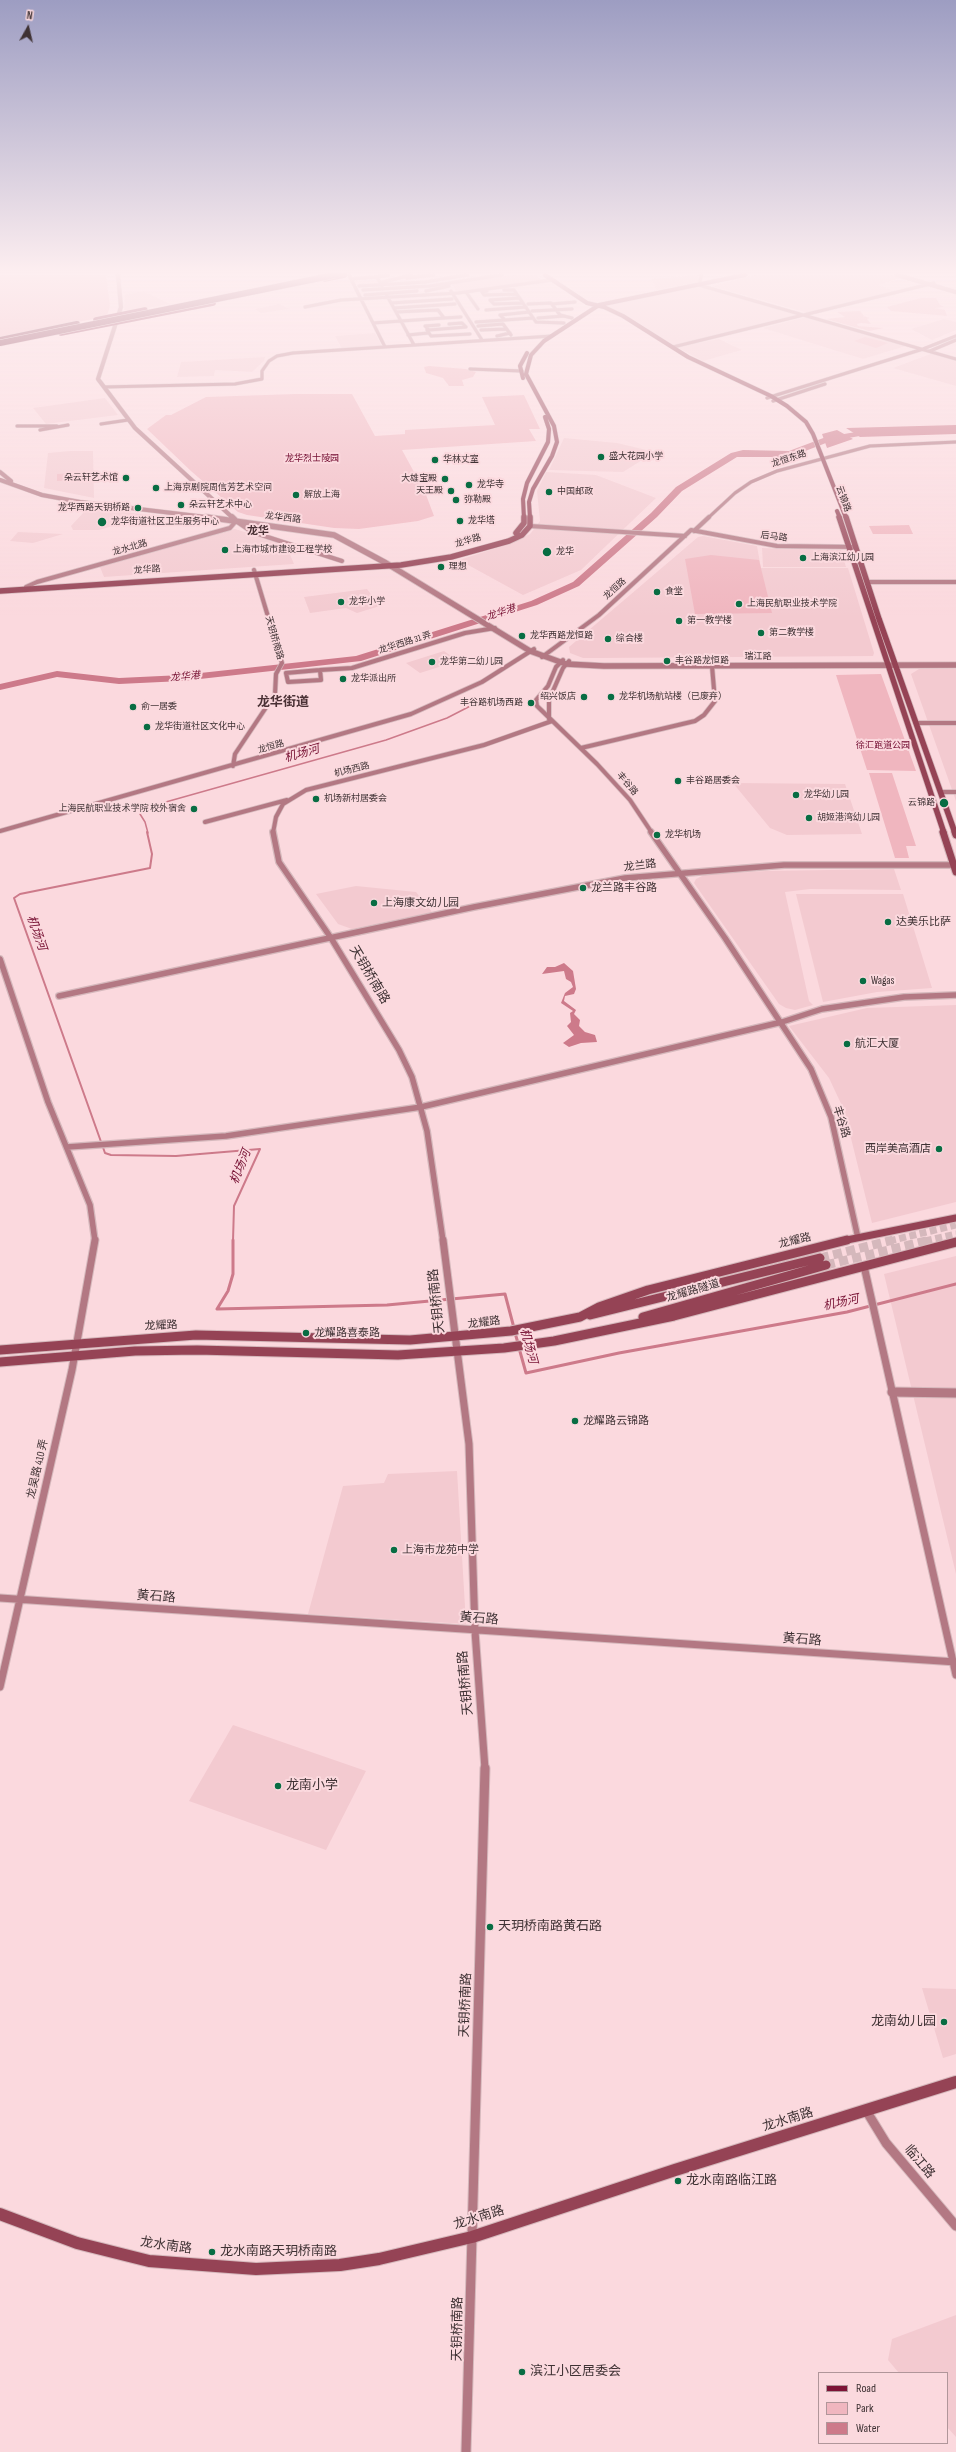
<!DOCTYPE html>
<meta charset="utf-8">
<style>
body{margin:0}
#map{position:relative;width:956px;height:2452px;overflow:hidden;background:#fbd9de;font-family:"Sofia Sans Condensed",sans-serif}
canvas{display:block}
.legend{position:absolute;left:818px;top:2372px;width:130px;height:72px;box-sizing:border-box;background:#fbd9de;border:1px solid #b0969a;margin:0;padding:5px 7px;list-style:none;font-size:12px;color:#3f3234}
.legend li{display:flex;align-items:center;gap:8px;height:20px}
.legend b{width:20px;border:1px solid #b0969a}
.north{position:absolute;left:8px;top:8px;width:40px;height:40px;-webkit-text-stroke:3px #fbd9de;paint-order:stroke;rotate:8deg;font-size:11px;font-weight:700;line-height:16px;text-align:center;color:#3f3234}
.north::after{content:'';display:block;margin:auto;width:14px;height:18px;background:#3f3234;clip-path:polygon(50% 0,100% 100%,50% 72%,0 100%)}
</style>
<div id="map">
<canvas width="956" height="2452"></canvas>
<ul class="legend">
<li><b style="height:5px;background:#7d1336"></b>Road</li>
<li><b style="height:11px;background:#f0b6bf"></b>Park</li>
<li><b style="height:11px;background:#cd7a8a"></b>Water</li>
</ul>
<div class="north">N</div>
</div>
<script>
const ctx = document.querySelector('canvas').getContext('2d');
ctx.lineJoin = 'round';
function paint(path, color) { ctx.fillStyle = color; ctx.fill(path, 'evenodd'); }
const toPath = rows => new Path2D(rows.map(r => 'M' + r).join(''));
function trace(path, color, width, dash) { ctx.strokeStyle = color; ctx.lineWidth = width; ctx.lineCap = dash ? 'butt' : 'round'; ctx.setLineDash(dash || []); ctx.stroke(path); }
function label(font, color, halo, rows, align = 'center') {
  ctx.font = font + ' "Sofia Sans Condensed","Noto Sans SC",sans-serif'; ctx.lineWidth = 4; ctx.setLineDash([]); ctx.textBaseline = 'middle'; ctx.strokeStyle = halo; ctx.fillStyle = color; for (const [text, x, y, turn = 0] of rows) {
    ctx.save(); ctx.translate(x, y); ctx.rotate((+turn || 0) * Math.PI / 180); ctx.textAlign = isNaN(turn) ? turn : align; if (halo) ctx.strokeText(text, 0, 0); ctx.fillText(text, 0, 0); ctx.restore();
  }
}
const built = toPath([
 [515,275,536,275,542,280,456,292,452,284,457,282],
 [699,275,698,282,657,290,651,279],
 [755,275,891,275,901,278,878,285,895,291,808,313,712,286],
 [699,287,803,315,673,346,637,322,602,305],
 [143,291,170,304,131,311,124,310,125,295],
 [279,304,290,309,261,313,255,309],
 [806,317,906,346,863,359,763,328],
 [944,319,956,322,956,330,932,340,911,329],
 [375,333,382,346,342,349,335,336],
 [719,339,742,350,703,361,676,347],
 [933,353,956,359,956,386,893,368],
 [265,357,264,361,252,372,215,370,214,376,177,377,181,362],
 [105,398,118,415,46,424,33,408],
 [564,438,617,443,655,452,623,472,549,470],
 [70,451,93,451,94,498,44,488,48,453],
 [546,472,596,475,656,498,581,570,523,595,459,560,509,544,530,534,540,521,537,491],
 [81,507,150,515,99,530,73,530,71,526,84,512,77,511],
 [235,529,286,545,294,564,104,577,100,567],
 [18,532,63,534,33,543,10,541],
 [703,536,757,546,761,568,848,568,874,653,873,656,599,658,583,658,570,653,569,647,698,537],
 [762,548,841,550,846,567,763,567],
 [367,589,380,606,357,613,346,608,310,613,304,597],
 [444,651,458,661,420,673,406,663],
 [919,669,956,669,956,801,911,674],
 [733,783,845,784,862,834,787,835,770,828],
 [894,869,901,890,810,889,785,892,809,1001,813,1005,795,1010,786,1008,779,1004,694,883,696,879,704,875,766,871],
 [356,886,416,892,432,912,352,929,338,924,316,894],
 [796,894,903,894,932,988,877,992,823,1002],
 [956,1005,956,1202,872,1223,844,1110,829,1078,789,1026,867,1008],
 [956,1256,956,1574,884,1274],
 [457,1471,466,1624,308,1614,343,1486,384,1483,388,1474],
 [233,1725,366,1771,326,1850,189,1801],
 [922,1988,956,1989,956,2054,943,2058],
 [956,2315,956,2437,947,2427,947,2373,899,2373,888,2360,892,2339]
]);
const green = toPath([
 [0,275,106,275,110,306,108,313,104,317,0,337],
 [921,298,936,298,940,305,944,307,935,308,945,310,947,316,891,311,887,307],
 [860,311,864,316,868,315,863,316,870,318,867,319,871,324,861,323,857,324,858,326,884,328,869,331,826,319,845,317,837,312],
 [865,337,888,343,876,348,854,341],
 [429,366,466,369,476,372,473,377,462,380,464,386,449,386,443,378,426,373,424,367],
 [295,394,352,394,375,436,405,434,405,430,495,425,482,397,524,395,540,429,529,429,536,441,402,450,425,492,434,516,418,521,359,529,334,528,247,515,238,512,191,471,147,429,166,415,171,415,206,397],
 [78,473,78,480,57,481,57,474],
 [909,525,913,534,873,534,869,526],
 [711,555,759,560,772,613,695,614,685,559],
 [881,674,916,771,867,770,836,675],
 [869,773,892,773,916,846,906,846,909,858,895,858]
]);
const water = toPath([
 [956,425,956,434,860,437,846,428],
 [837,430,853,439,827,448,822,434],
 [564,963,573,971,576,989,574,994,565,996,564,1001,576,1010,574,1014,580,1020,579,1026,585,1032,595,1035,597,1042,581,1043,569,1047,563,1043,574,1035,567,1026,571,1022,570,1013,573,1011,561,1003,565,993,573,987,571,982,566,979,564,971,542,974,547,967,555,967]
]);
const streamFar2 = toPath([
 [148,833,145,822,140,814,148,807,386,740,447,718,482,700]
]);
const streamFar1 = toPath([
 [147,832,152,854,150,868,20,894,14,898,105,1153,111,1155,176,1156,260,1149,234,1206,233,1241]
]);
const stream = toPath([
 [233,1240,233,1274,228,1291,217,1309,387,1305,505,1294,514,1328],
 [515,1333,518,1343],
 [519,1348,526,1373,619,1353,847,1312,956,1284]
]);
const river = toPath([
 [874,429,878,431,877,433,831,441,790,457,737,457,682,491,657,517,579,586,537,605,361,661,182,681,119,684,57,677,0,690,0,684,57,671,119,678,182,675,356,656,531,601,573,582,651,513,676,487,731,453,743,450,789,451,826,437,874,429]
]);
const secondaryTunnelFar1 = toPath([
 [889,1241,956,1225],
 [925,1241,956,1234]
]);
const secondaryTunnel = toPath([
 [820,1258,893,1240],
 [826,1265,930,1240]
]);
const minorFar4 = toPath([
 [349,275,385,347],
 [407,278,433,275],
 [351,279,377,277],
 [383,282,411,275],
 [700,282,701,275],
 [699,285,956,359],
 [359,286,425,282,467,275],
 [382,286,377,277,388,275],
 [363,290,430,286,502,275],
 [504,290,514,290,536,322,564,323],
 [426,291,449,286],
 [451,291,482,340],
 [487,291,482,292,484,295,516,294],
 [466,292,478,309],
 [365,295,417,291],
 [519,298,490,300,494,304,523,303],
 [391,303,452,299],
 [528,304,551,303,560,315,572,318],
 [552,304,575,302],
 [305,307,341,300,458,293,552,280],
 [394,308,455,304],
 [486,310,526,307],
 [532,311,572,309],
 [396,312,438,310,444,318,401,321,414,345],
 [529,312,500,315,505,320,533,318],
 [444,318,461,317],
 [538,318,564,316],
 [476,322,505,320],
 [373,323,401,321,386,294],
 [439,325,425,326,429,330,466,327,462,323,449,324],
 [478,326,503,324,511,335],
 [427,330,431,336,470,334],
 [481,330,506,329],
 [408,335,428,333],
 [497,336,510,333],
 [673,347,934,283],
 [930,351,956,340],
 [470,369,522,371],
 [104,387,235,384,262,379,262,371,269,361,277,356,293,353,552,336],
 [767,398,923,349,956,336],
 [773,401,825,384],
 [101,424,128,420],
 [17,426,57,426],
 [40,430,68,425],
 [708,518,735,493,751,482,777,471,870,446,956,442]
]);
const minorFar3 = toPath([
 [530,526,685,536],
 [694,531,709,517],
 [868,582,956,582],
 [25,590,26,587,37,582,230,528,236,521,252,532,342,561],
 [542,657,599,615,691,530,777,546,856,547],
 [563,660,556,667,548,686,536,700,537,706,597,764,630,800,652,833],
 [320,670,321,680,288,682,286,673,320,670],
 [320,670,352,668,465,633,495,628],
 [549,719,549,700,563,668,569,661],
 [917,723,956,723],
 [581,748,695,721,704,715,715,701,712,666],
 [233,766,235,754,275,694,276,674,282,663,254,570],
 [941,792,956,792],
 [205,822,287,800],
 [0,831,411,714,482,682,534,649],
 [273,833,276,817,283,804,306,790,484,745,552,721]
]);
const minorFar2 = toPath([
 [273,832,279,862,331,938,399,1050,412,1077,427,1131,443,1241],
 [651,832,725,938,811,1069,831,1117,858,1238],
 [0,959,48,1102,90,1205,95,1241],
 [59,996,474,907,625,878,784,865,956,865],
 [67,1147,226,1136,421,1107,782,1022,822,1009,904,997,956,995]
]);
const minorFar1 = toPath([
 [443,1240,469,1444,475,1631,485,1769],
 [864,1266,956,1675],
 [0,1598,956,1662],
 [0,1687,72,1370,95,1240]
]);
const minor = toPath([
 [867,2112,886,2143,956,2226],
 [466,2452,485,1768]
]);
const tertiaryFar2 = toPath([
 [118,275,121,307,98,379,135,428,233,518],
 [897,275,956,292],
 [0,472,11,481],
 [0,480,42,495,80,502,214,518]
]);
const tertiaryFar1 = toPath([
 [206,517,334,535,386,563,530,651,566,664,604,666,956,665],
 [232,517,236,521]
]);
const tertiary = toPath([
 [892,1392,956,1393]
]);
const secondaryFar4 = toPath([
 [545,275,587,303,604,307,623,316,688,357,771,396,787,406,806,422,813,434,846,518],
 [523,378,520,366,527,353],
 [837,511,840,518],
 [524,518,523,499,527,483,548,442,549,429,545,417],
 [530,518,529,502,533,489,552,456,557,442,554,426,526,374,531,355,544,341,599,305,745,275]
]);
const secondaryFar3 = toPath([
 [839,517,944,833],
 [846,517,879,619,955,833],
 [516,533,524,523,524,517],
 [0,591,401,565,451,557,509,541,522,535,530,526,530,517]
]);
const secondaryFar2 = toPath([
 [943,832,956,872],
 [955,832,956,835],
 [842,1241,956,1218]
]);
const secondaryFar1 = toPath([
 [590,1315,820,1258],
 [643,1317,826,1265],
 [0,1350,196,1335,410,1340,511,1331,580,1317,599,1307,648,1290,847,1240],
 [0,1362,135,1351,197,1350,398,1355,504,1348,554,1341,674,1316,956,1242]
]);
const secondary = toPath([
 [0,2214,77,2243,149,2261,256,2269,340,2265,379,2259,472,2237,675,2170,956,2082]
]);
const primary = toPath([
 [325,279,344,275],
 [96,320,145,310],
 [61,333,213,303]
]);
const trunk = toPath([
 [0,340,77,324]
]);
const trunkBridge = toPath([
 [0,343,335,275]
]);
const markers = [
 [601,457,4,"#086d43"],
 [435,460,4,"#086d43"],
 [126,478,4,"#086d43"],
 [445,479,4,"#086d43"],
 [469,485,4,"#086d43"],
 [156,488,4,"#086d43"],
 [451,491,4,"#086d43"],
 [549,492,4,"#086d43"],
 [296,495,4,"#086d43"],
 [456,500,4,"#086d43"],
 [181,505,4,"#086d43"],
 [138,508,4,"#086d43"],
 [460,521,4,"#086d43"],
 [102,522,5,"#086d43"],
 [225,550,4,"#086d43"],
 [547,552,5,"#086d43"],
 [803,558,4,"#086d43"],
 [441,567,4,"#086d43"],
 [657,592,4,"#086d43"],
 [341,602,4,"#086d43"],
 [739,604,4,"#086d43"],
 [679,621,4,"#086d43"],
 [761,633,4,"#086d43"],
 [522,636,4,"#086d43"],
 [608,639,4,"#086d43"],
 [667,661,4,"#086d43"],
 [432,662,4,"#086d43"],
 [343,679,4,"#086d43"],
 [584,697,4,"#086d43"],
 [611,697,4,"#086d43"],
 [531,703,4,"#086d43"],
 [133,707,4,"#086d43"],
 [147,727,4,"#086d43"],
 [678,781,4,"#086d43"],
 [796,795,4,"#086d43"],
 [316,799,4,"#086d43"],
 [944,803,5,"#086d43"],
 [194,809,4,"#086d43"],
 [809,818,4,"#086d43"],
 [657,835,4,"#086d43"],
 [583,888,4,"#086d43"],
 [374,903,4,"#086d43"],
 [888,922,4,"#086d43"],
 [863,981,4,"#086d43"],
 [847,1044,4,"#086d43"],
 [939,1149,4,"#086d43"],
 [306,1333,4,"#086d43"],
 [575,1421,4,"#086d43"],
 [394,1550,4,"#086d43"],
 [278,1786,4,"#086d43"],
 [490,1927,4,"#086d43"],
 [944,2022,4,"#086d43"],
 [678,2181,4,"#086d43"],
 [212,2252,4,"#086d43"],
 [522,2372,4,"#086d43"]
];
const farPoinames = [
 ["盛大花园小学",609,457],
 ["华林丈室",443,460],
 ["朵云轩艺术馆",118,478,"right"],
 ["大雄宝殿",437,479,"right"],
 ["龙华寺",477,485],
 ["上海京剧院周信芳艺术空间",164,488],
 ["天王殿",443,491,"right"],
 ["中国邮政",557,492],
 ["解放上海",304,495],
 ["弥勒殿",464,500],
 ["朵云轩艺术中心",189,505],
 ["龙华西路天钥桥路",130,508,"right"],
 ["龙华塔",468,521],
 ["龙华街道社区卫生服务中心",111,522],
 ["上海市城市建设工程学校",233,550],
 ["龙华",556,552],
 ["上海滨江幼儿园",811,558],
 ["理想",449,567],
 ["食堂",665,592],
 ["龙华小学",349,602],
 ["上海民航职业技术学院",747,604],
 ["第一教学楼",687,621],
 ["第二教学楼",769,633],
 ["龙华西路龙恒路",530,636],
 ["综合楼",616,639],
 ["丰谷路龙恒路",675,661],
 ["龙华第二幼儿园",440,662],
 ["龙华派出所",351,679],
 ["绍兴饭店",576,697,"right"],
 ["龙华机场航站楼（已废弃）",619,697],
 ["丰谷路机场西路",523,703,"right"],
 ["俞一居委",141,707],
 ["龙华街道社区文化中心",155,727],
 ["丰谷路居委会",686,781],
 ["龙华幼儿园",804,795],
 ["机场新村居委会",324,799],
 ["云锦路",935,803,"right"],
 ["上海民航职业技术学院 校外宿舍",186,809,"right"],
 ["胡姬港湾幼儿园",817,818],
 ["龙华机场",665,835]
];
const farParknames = [
 ["龙华烈士陵园",312,459],
 ["徐汇跑道公园",883,746]
];
const farStreetnames = [
 ["龙恒东路",789,459,-18],
 ["云锦路",843,499,70],
 ["龙华西路",283,518,7],
 ["后马路",774,537,7],
 ["龙华路",468,541,-16],
 ["龙水北路",130,548,-16],
 ["龙华路",147,570,-4],
 ["龙恒路",615,589,-42],
 ["天钥桥南路",274,638,74],
 ["龙华西路 31 弄",405,643,-17],
 ["瑞江路",758,657],
 ["龙恒路",271,747,-16],
 ["机场西路",352,770,-14],
 ["丰谷路",627,784,50]
];
const farWaternames = [
 ["龙华港",501,613,-18],
 ["龙华港",185,677,-5]
];
const farQuarternames = [
 ["龙华",258,531]
];
const streetNames = [
 ["龙兰路",640,866,-7],
 ["丰谷路",841,1122,73],
 ["龙耀路",795,1241,-13],
 ["龙耀路隧道",693,1291,-16],
 ["龙耀路",484,1323,-7],
 ["龙耀路",161,1326,-3],
 ["龙吴路 410 弄",38,1469,-77]
];
const poiNames = [
 ["龙兰路丰谷路",591,888],
 ["上海康文幼儿园",382,903],
 ["达美乐比萨",896,922],
 ["Wagas",871,981],
 ["航汇大厦",855,1044],
 ["西岸美高酒店",931,1149,"right"],
 ["龙耀路喜泰路",314,1333],
 ["龙耀路云锦路",583,1421],
 ["上海市龙苑中学",402,1550]
];
const waterNames = [
 ["机场河",302,754,-16],
 ["机场河",36,933,70],
 ["机场河",241,1167,-68],
 ["机场河",841,1303,-12],
 ["机场河",528,1346,75]
];
const farDistrictnames = [
 ["龙华街道",283,703]
];
const nearStreetnames = [
 ["天钥桥南路",369,975,59],
 ["天钥桥南路",437,1301,-96],
 ["黄石路",156,1597,4],
 ["黄石路",479,1619,4],
 ["黄石路",802,1640,4],
 ["天钥桥南路",466,1683,-95],
 ["天钥桥南路",466,2005,-88],
 ["龙水南路",788,2120,-17],
 ["临江路",919,2162,50],
 ["龙水南路",479,2218,-17],
 ["龙水南路",166,2246,8],
 ["天钥桥南路",458,2329,-89]
];
const nearPoinames = [
 ["龙南小学",286,1786],
 ["天玥桥南路黄石路",498,1927],
 ["龙南幼儿园",936,2022,"right"],
 ["龙水南路临江路",686,2181],
 ["龙水南路天玥桥南路",220,2252],
 ["滨江小区居委会",530,2372]
];
paint(built, '#f3cad0');
paint(green, '#f0b6bf');
paint(water, '#cd7a8a');
trace(streamFar2, '#cd7a8a', 1.5);
trace(streamFar1, '#cd7a8a', 2);
trace(stream, '#cd7a8a', 3);
paint(river, '#cd7a8a');
trace(secondaryTunnelFar1, '#d5b8bc', 7, [7, 3.5]);
trace(secondaryTunnel, '#d5b8bc', 9, [9, 4.5]);
trace(minorFar4, '#d5b8bc', 4);
trace(minorFar3, '#d5b8bc', 5.5);
trace(minorFar2, '#d5b8bc', 8);
trace(minorFar1, '#d5b8bc', 9);
trace(minor, '#d5b8bc', 11);
trace(tertiaryFar2, '#d5b8bc', 5);
trace(tertiaryFar1, '#d5b8bc', 7);
trace(tertiary, '#d5b8bc', 11);
trace(secondaryFar4, '#d5b8bc', 5);
trace(secondaryFar3, '#d5b8bc', 7);
trace(secondaryFar2, '#d5b8bc', 9);
trace(secondaryFar1, '#d5b8bc', 11);
trace(secondary, '#d5b8bc', 14);
trace(primary, '#d5b8bc', 6);
trace(trunk, '#d5b8bc', 7);
trace(minorFar4, '#b37883', 3);
trace(minorFar3, '#b37883', 4);
trace(minorFar2, '#b37883', 5.5);
trace(minorFar1, '#b37883', 7);
trace(minor, '#b37883', 9);
trace(tertiaryFar2, '#b37883', 4);
trace(tertiaryFar1, '#b37883', 5.5);
trace(tertiary, '#b37883', 9);
trace(secondaryFar4, '#954355', 4);
trace(secondaryFar3, '#954355', 5.5);
trace(secondaryFar2, '#954355', 7);
trace(secondaryFar1, '#954355', 9);
trace(secondary, '#954355', 12);
trace(primary, '#7d1336', 5.5);
trace(trunk, '#68102c', 6);
trace(trunkBridge, '#d5b8bc', 7, []);
trace(trunkBridge, '#68102c', 6);
const sky = ctx.createLinearGradient(0, 0, 0, 618);
sky.addColorStop(0, '#9d9dc2');
sky.addColorStop(0.44, '#fdeef0');
sky.addColorStop(1, '#fdeef000');
ctx.fillStyle = sky;
ctx.fillRect(0, 0, 956, 618);
for (const [x, y, r, color] of markers) { const dot = new Path2D(); dot.arc(x, y, r, 0, 2 * Math.PI); ctx.fillStyle = color; ctx.fill(dot); trace(dot, '#fbd9de', 1.5); }
label('9px', '#3f3234', '#fbd9de', farPoinames, 'left');
label('9px', '#710a2f', '#fbd9de', farParknames);
label('9px', '#3f3234', '#fbd9de', farStreetnames);
label('italic 10px', '#761032', '#fbd9de', farWaternames);
label('bold 11px', '#4a3135', '#fbd9de', farQuarternames);
label('11px', '#3f3234', '#fbd9de', streetNames);
label('11px', '#3f3234', '#fbd9de', poiNames, 'left');
label('italic 12px', '#761032', '#fbd9de', waterNames);
label('bold 13px', '#4a3135', '#fbd9de', farDistrictnames);
label('13px', '#3f3234', '#fbd9de', nearStreetnames);
label('13px', '#3f3234', '#fbd9de', nearPoinames, 'left');
</script>
